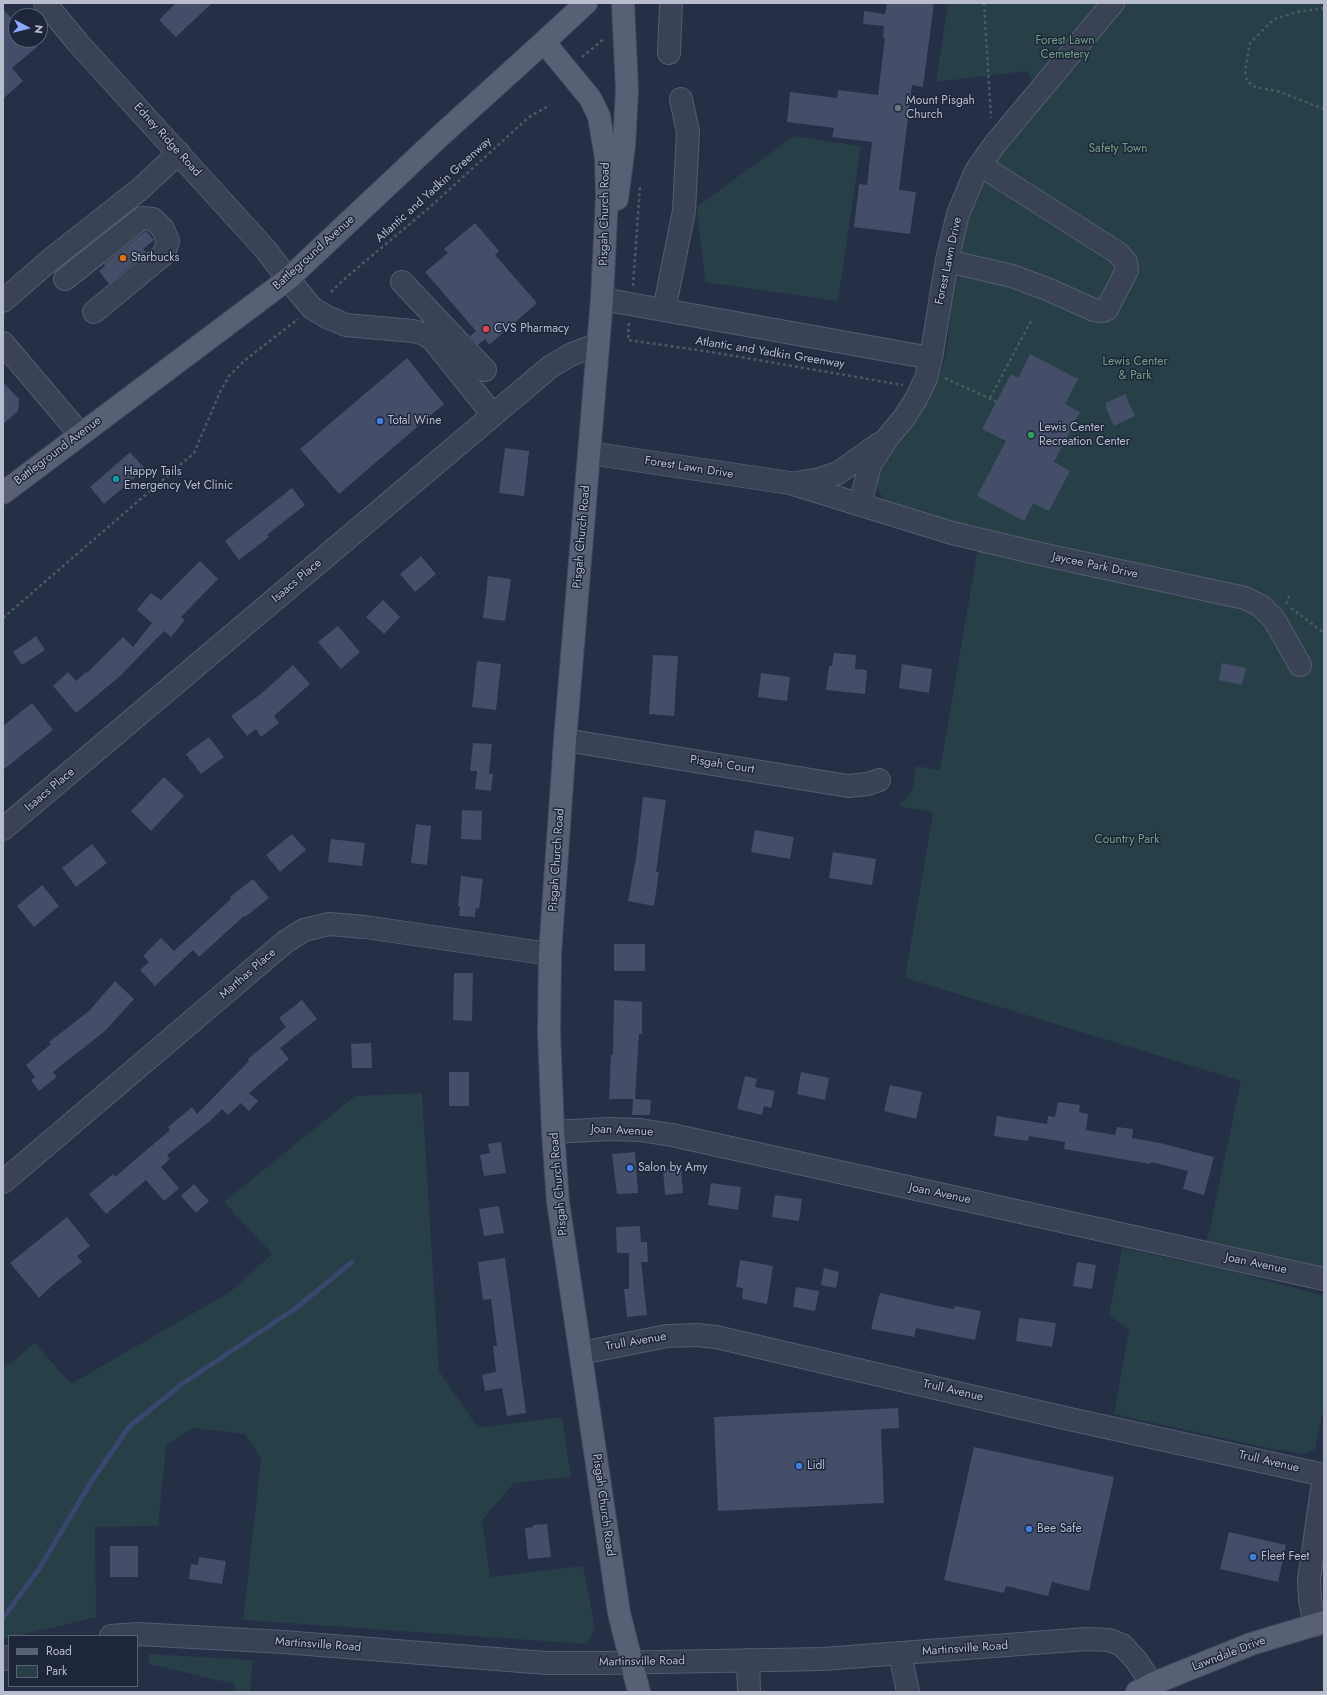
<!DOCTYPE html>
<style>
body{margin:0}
#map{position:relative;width:1327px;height:1695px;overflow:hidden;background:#252f46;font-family:Jost,sans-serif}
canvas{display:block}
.frame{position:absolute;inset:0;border:4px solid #b8bdce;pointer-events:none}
.legend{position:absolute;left:8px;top:1635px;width:130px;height:52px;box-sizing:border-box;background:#1e263b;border:1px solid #5c6276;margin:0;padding:5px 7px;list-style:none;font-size:12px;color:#b8bdce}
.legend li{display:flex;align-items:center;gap:8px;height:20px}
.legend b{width:20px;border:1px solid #5c6276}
.north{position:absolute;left:8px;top:8px;width:40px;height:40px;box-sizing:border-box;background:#1e263b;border:1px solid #5c6276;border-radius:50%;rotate:97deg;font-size:11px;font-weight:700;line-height:16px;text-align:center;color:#b8bdce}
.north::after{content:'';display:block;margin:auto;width:14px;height:18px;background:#8caaff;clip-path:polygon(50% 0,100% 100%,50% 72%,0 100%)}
</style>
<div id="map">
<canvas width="1327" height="1695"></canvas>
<div class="frame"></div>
<ul class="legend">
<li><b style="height:5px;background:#586075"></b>Road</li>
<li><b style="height:11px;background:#273f47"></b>Park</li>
</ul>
<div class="north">N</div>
</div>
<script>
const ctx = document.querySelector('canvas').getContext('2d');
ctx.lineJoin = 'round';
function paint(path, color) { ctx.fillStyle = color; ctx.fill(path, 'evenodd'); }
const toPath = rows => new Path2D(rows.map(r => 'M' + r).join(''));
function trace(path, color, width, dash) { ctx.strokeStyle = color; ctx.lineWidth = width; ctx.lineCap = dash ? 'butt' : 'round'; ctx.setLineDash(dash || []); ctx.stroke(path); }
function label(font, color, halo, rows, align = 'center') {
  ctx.font = font + ' Jost,sans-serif'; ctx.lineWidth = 3; ctx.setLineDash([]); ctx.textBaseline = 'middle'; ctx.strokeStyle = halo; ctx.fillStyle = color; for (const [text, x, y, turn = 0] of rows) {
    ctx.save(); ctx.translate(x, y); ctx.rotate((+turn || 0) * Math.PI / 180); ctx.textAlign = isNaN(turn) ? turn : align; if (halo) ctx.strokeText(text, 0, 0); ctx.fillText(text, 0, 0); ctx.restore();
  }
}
const green = toPath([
 [948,3,1324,3,1324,1267,1207,1241,1241,1081,905,978,933,812,898,806,909,796,914,783,915,766,940,770,981,530,901,508,884,499,878,490,877,479,884,465,937,383,946,355,954,285,962,239,984,181,1008,144,1044,94,1026,71,936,82],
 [793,136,861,146,838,301,705,282,697,207],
 [422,1093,439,1371,478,1428,562,1417,571,1477,514,1483,482,1520,490,1577,583,1566,595,1628,587,1644,243,1620,261,1459,245,1434,192,1428,166,1446,158,1526,95,1527,96,1617,17,1636,9,1636,9,1638,3,1639,3,1369,35,1343,71,1384,230,1292,272,1254,224,1202,355,1096],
 [1122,1248,1236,1272,1324,1296,1324,1405,1315,1449,1303,1454,1267,1448,1114,1414,1129,1330,1109,1315],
 [149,1654,253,1660,250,1692,235,1692,235,1684,149,1664]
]);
const stream = toPath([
 [3,1618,39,1569,91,1482,129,1427,182,1384,296,1308,352,1262]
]);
const building = toPath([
 [176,3,212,3,176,37,159,20],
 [887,3,934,3,923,87,912,85,899,190,916,192,910,234,854,227,859,184,867,185,872,142,832,137,834,128,787,122,790,92,837,98,838,90,878,95,885,38,883,38,884,26,863,24,864,11,885,14],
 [3,9,16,23,16,40,31,40,37,47,12,68,23,81,3,99],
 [475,223,499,251,495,255,537,303,489,345,485,339,478,345,470,336,476,331,425,272,448,253,444,249],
 [146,231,154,240,143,249,146,252,109,284,99,271,105,266,104,264],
 [1030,354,1078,379,1065,404,1080,412,1054,462,1070,471,1049,511,1033,503,1024,521,977,496,1006,441,982,429,1011,374,1018,378],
 [407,358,444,404,339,494,300,449],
 [3,382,19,399,18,411,3,424],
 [1125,394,1135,416,1114,426,1106,408,1106,403],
 [505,448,529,451,524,496,499,493],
 [130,452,145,469,104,504,90,487],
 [292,488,305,505,267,535,269,537,239,560,225,541],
 [421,556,436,574,415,592,400,574],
 [200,561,218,579,181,617,185,620,171,637,164,631,120,676,76,713,53,686,68,672,76,681,86,672,87,673,123,637,133,647,152,623,137,610,151,593,161,600],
 [488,576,511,579,505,621,483,618],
 [383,600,400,617,384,634,366,617],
 [338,626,360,652,341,669,318,642],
 [36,636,45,650,22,665,13,652],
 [834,653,856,655,855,669,867,670,865,694,826,690,829,666,832,666],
 [653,655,678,656,674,716,649,714],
 [477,661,501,664,496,710,472,707],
 [1222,663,1246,668,1242,685,1219,680],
 [902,664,932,669,929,693,899,688],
 [293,665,310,684,274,716,279,723,261,737,256,729,247,736,231,716,262,693],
 [761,673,790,677,787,701,758,697],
 [32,703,53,730,3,770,3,726],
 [209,737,224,757,201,774,186,754],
 [473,743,492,744,489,774,493,774,491,791,475,789,477,771,470,771],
 [164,777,184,796,151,831,131,811],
 [643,797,666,800,656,872,659,872,654,906,628,901,636,858],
 [462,810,482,811,481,840,461,839],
 [416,824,431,826,427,865,411,863],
 [755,830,794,837,790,859,751,852],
 [292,834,306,850,280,872,266,855],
 [331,839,365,843,362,866,328,862],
 [92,844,107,863,76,887,62,868],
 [833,852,876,859,872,885,829,878],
 [461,876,483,879,479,909,476,908,475,917,459,916,460,907,458,906],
 [253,879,269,898,245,917,244,916,199,957,193,950,155,986,140,970,149,962,143,956,161,938,174,951,231,899,230,897],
 [42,885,59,906,34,927,17,906],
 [614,944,645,944,645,971,614,971],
 [454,973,473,973,472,1021,453,1020],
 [115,981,134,999,105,1031,53,1072,57,1077,39,1091,31,1080,35,1077,26,1065,51,1044,49,1042,89,1011],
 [302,1000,317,1019,280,1048,289,1059,249,1093,258,1101,249,1111,241,1103,228,1115,222,1109,209,1122,167,1155,170,1159,161,1167,179,1188,164,1201,146,1180,106,1214,89,1194,113,1174,115,1177,170,1130,168,1127,192,1107,197,1114,249,1061,248,1059,286,1027,279,1018],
 [614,1000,642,1002,642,1034,639,1034,635,1099,651,1100,650,1115,632,1115,633,1099,609,1099,611,1054,613,1055],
 [371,1043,372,1068,352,1068,351,1044],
 [449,1072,469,1072,469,1106,449,1106],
 [801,1072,829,1078,825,1100,797,1094],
 [745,1076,757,1079,755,1087,775,1091,771,1108,764,1106,762,1115,737,1109],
 [890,1085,922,1092,916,1119,884,1111],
 [1058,1102,1080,1105,1079,1112,1088,1114,1086,1130,1115,1135,1117,1127,1133,1129,1132,1138,1160,1143,1214,1157,1204,1195,1183,1189,1188,1171,1151,1162,1150,1164,1064,1149,1065,1142,1029,1136,1028,1141,994,1136,997,1116,1047,1124,1048,1116,1055,1117],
 [501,1142,506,1173,484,1176,480,1155,490,1153,488,1144],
 [635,1152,638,1193,617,1194,612,1154],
 [681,1168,683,1193,665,1195,663,1170],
 [711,1183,741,1187,738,1210,708,1205],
 [194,1184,209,1201,196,1213,181,1196],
 [775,1195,802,1199,799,1221,772,1217],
 [499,1206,504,1233,484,1236,479,1209],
 [67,1217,90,1246,77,1256,82,1262,56,1282,39,1298,10,1263],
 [640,1226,641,1242,647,1242,648,1262,641,1262,647,1315,627,1317,624,1289,629,1289,629,1253,617,1253,616,1227],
 [505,1258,526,1413,507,1416,502,1388,485,1391,482,1375,496,1372,493,1346,497,1346,491,1299,483,1300,478,1262],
 [740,1260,773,1266,767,1304,742,1299,743,1288,736,1287],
 [1077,1262,1096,1265,1092,1289,1073,1286],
 [824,1268,839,1272,836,1288,821,1285],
 [796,1287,819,1291,815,1311,793,1307],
 [880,1293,938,1306,954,1309,955,1306,981,1311,975,1340,916,1328,914,1337,871,1329],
 [1019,1318,1056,1323,1052,1347,1016,1341],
 [898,1408,899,1428,881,1429,884,1503,718,1511,714,1417],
 [974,1447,1114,1477,1089,1591,1052,1582,1048,1596,1006,1586,1004,1593,944,1580],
 [547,1524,551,1557,528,1559,525,1528,533,1527,533,1525],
 [1229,1532,1286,1545,1278,1582,1220,1569],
 [110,1546,138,1546,138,1577,110,1577],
 [199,1557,226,1561,222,1584,189,1579,191,1564,198,1565]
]);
const path = toPath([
 [984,3,991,118],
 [1324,8,1297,12,1274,19,1250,43,1245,72,1247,81,1255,87,1277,91,1324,109],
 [582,57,605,38],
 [633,286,640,186],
 [331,292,342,281,430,207,529,117,550,105],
 [629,323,628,340,711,352,903,385],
 [945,378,997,402],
 [990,398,1031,321],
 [1286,604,1290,594],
 [1291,608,1324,633],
 [3,618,194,453,220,392,229,376,244,361,298,319]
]);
const minor = toPath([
 [45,3,79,44,266,250,288,279,312,308,327,317,346,325,413,331,424,334,433,340,493,415],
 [669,53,671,3],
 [947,261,1012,276,1047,289,1094,310,1103,311,1107,309,1127,270,1126,262,1118,253,980,165],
 [65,279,142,218,153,219,163,229,168,241,164,254,94,312],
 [402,282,485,370],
 [602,299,931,358],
 [3,301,49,261,139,190,179,153],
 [664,310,684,211,688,132,681,99],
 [3,343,80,434],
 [589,453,790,483,952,533,1036,553,1245,598,1261,606,1274,619,1300,665],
 [796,483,820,479,838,473,879,444],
 [860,504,870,465,888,437,904,418,916,399,926,378,931,358,947,260,958,214,976,171,995,144,1113,3],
 [565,740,848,786,868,784,879,780],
 [3,829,550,367,570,355,598,344],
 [553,1132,609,1129,640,1130,672,1135,1324,1279],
 [3,1182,285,942,304,930,329,924,365,927,550,954],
 [581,1353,667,1336,697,1335,716,1337,1065,1418,1324,1475],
 [1315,1625,1310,1600,1309,1580,1324,1475],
 [111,1636,138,1634,283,1642,546,1663,605,1663,823,1659,1086,1639,1109,1640,1122,1645,1136,1660,1152,1684],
 [900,1654,908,1692],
 [3,1659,9,1657],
 [748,1660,749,1692]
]);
const major = toPath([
 [544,42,590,98,599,116,606,158,607,196,602,299,565,740,550,954,549,1033,553,1132,558,1202,619,1613,639,1692],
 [617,199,624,146,627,90,623,3],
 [3,493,288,279,439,137,544,42,586,3],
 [1137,1692,1152,1684,1251,1644,1324,1622]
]);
const markers = [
 [898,108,4,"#6b7280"],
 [123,258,4,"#e8710a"],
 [486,329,4,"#e0444e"],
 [380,421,4,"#3f7fe0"],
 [1031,435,4,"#2e9e5b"],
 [116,479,4,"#0f9aa8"],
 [630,1168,4,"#3f7fe0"],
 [799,1466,4,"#3f7fe0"],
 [1029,1529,4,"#3f7fe0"],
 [1253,1557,4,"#3f7fe0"]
];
const parkNames = [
 ["Forest Lawn",1065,41],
 ["Cemetery",1065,55],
 ["Safety Town",1118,149],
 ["Lewis Center",1135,362],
 ["& Park",1135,376],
 ["Country Park",1127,840]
];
const poiNames = [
 ["Mount Pisgah",906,101],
 ["Church",906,115],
 ["Starbucks",131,258],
 ["CVS Pharmacy",494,329],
 ["Total Wine",388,421],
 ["Lewis Center",1039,428],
 ["Recreation Center",1039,442],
 ["Happy Tails",124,472],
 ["Emergency Vet Clinic",124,486],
 ["Salon by Amy",638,1168],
 ["Lidl",807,1466],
 ["Bee Safe",1037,1529],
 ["Fleet Feet",1261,1557]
];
const streetNames = [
 ["Edney Ridge Road",167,140,48],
 ["Atlantic and Yadkin Greenway",434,190,-42],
 ["Pisgah Church Road",605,214,-89],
 ["Battleground Avenue",314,253,-42],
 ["Forest Lawn Drive",949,261,-78],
 ["Atlantic and Yadkin Greenway",770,353,9],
 ["Battleground Avenue",58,451,-37],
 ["Forest Lawn Drive",689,468,9],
 ["Pisgah Church Road",582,537,-85],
 ["Jaycee Park Drive",1095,566,12],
 ["Isaacs Place",297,581,-40],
 ["Pisgah Court",722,765,9],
 ["Isaacs Place",50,790,-40],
 ["Pisgah Church Road",557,860,-86],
 ["Marthas Place",248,974,-41],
 ["Joan Avenue",622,1131,3],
 ["Pisgah Church Road",559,1184,-95],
 ["Joan Avenue",940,1194,12],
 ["Joan Avenue",1256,1264,12],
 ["Trull Avenue",636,1342,-10],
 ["Trull Avenue",953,1391,13],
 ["Trull Avenue",1269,1462,13],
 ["Pisgah Church Road",603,1505,82],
 ["Martinsville Road",318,1645,4],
 ["Martinsville Road",965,1649,-4],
 ["Lawndale Drive",1229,1654,-21],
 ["Martinsville Road",642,1662,-1]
];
paint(green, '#273f47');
trace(stream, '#37476e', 5);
paint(building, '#444e68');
trace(minor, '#555c70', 24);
trace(major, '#434a5e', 24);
trace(path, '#465c62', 2.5, [3, 3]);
trace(minor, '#3a4255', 22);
trace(major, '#586075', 22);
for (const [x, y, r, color] of markers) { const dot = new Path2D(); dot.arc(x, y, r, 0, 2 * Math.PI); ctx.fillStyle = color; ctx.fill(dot); trace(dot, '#1e263b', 1.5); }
label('12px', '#6da180', '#1e263b', parkNames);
label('12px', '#b8bdce', '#1e263b', poiNames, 'left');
label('12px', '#b8bdce', '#1e263b', streetNames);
</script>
